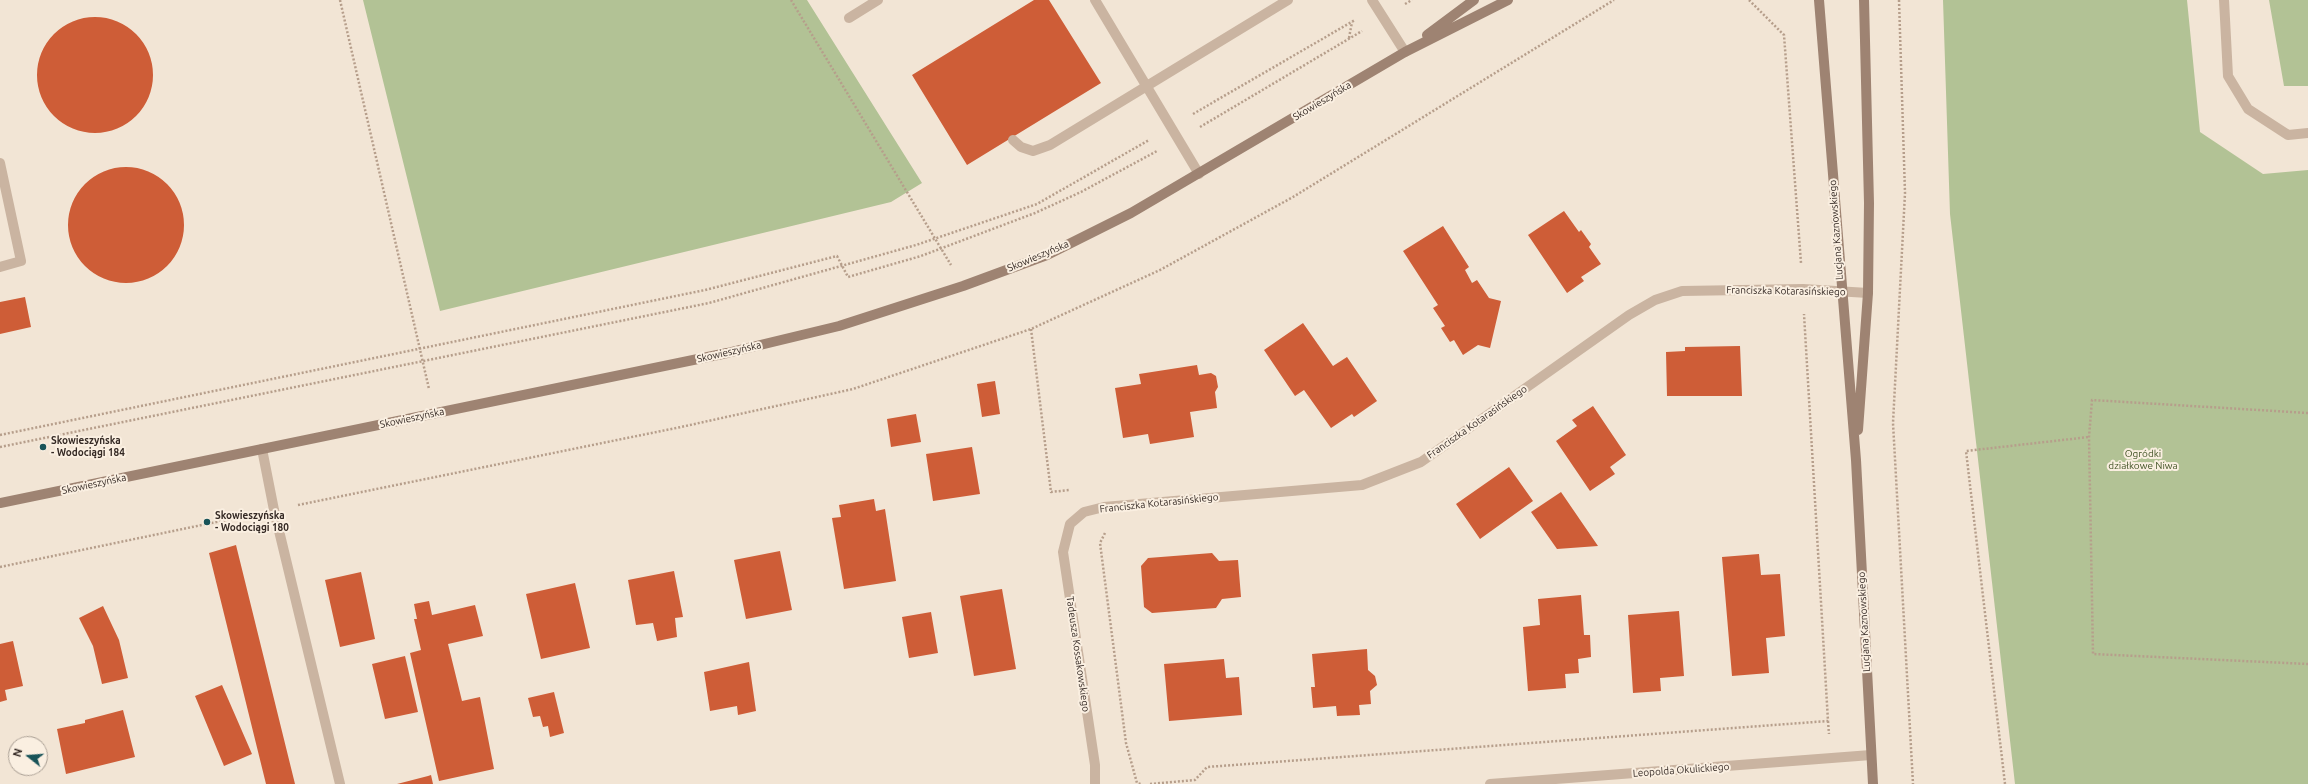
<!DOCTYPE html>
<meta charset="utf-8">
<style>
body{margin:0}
#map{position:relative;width:2308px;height:784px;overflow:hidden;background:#f2e5d5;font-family:Ubuntu,sans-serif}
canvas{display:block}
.north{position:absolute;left:8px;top:736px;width:40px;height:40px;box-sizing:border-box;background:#faefe1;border:1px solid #aba095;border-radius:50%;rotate:287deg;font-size:11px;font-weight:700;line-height:16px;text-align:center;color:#342924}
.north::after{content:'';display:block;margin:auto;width:14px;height:18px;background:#185358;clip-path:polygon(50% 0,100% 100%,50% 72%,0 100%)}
</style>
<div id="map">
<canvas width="2308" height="784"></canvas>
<div class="north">N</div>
</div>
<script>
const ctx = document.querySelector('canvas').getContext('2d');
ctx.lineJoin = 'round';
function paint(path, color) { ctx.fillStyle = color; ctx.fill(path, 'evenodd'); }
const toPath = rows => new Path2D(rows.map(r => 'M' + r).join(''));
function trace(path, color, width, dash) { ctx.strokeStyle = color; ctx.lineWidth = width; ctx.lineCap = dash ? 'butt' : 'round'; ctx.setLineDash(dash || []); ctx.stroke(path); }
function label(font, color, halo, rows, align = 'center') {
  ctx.font = font + ' Ubuntu,sans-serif'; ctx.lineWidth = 4; ctx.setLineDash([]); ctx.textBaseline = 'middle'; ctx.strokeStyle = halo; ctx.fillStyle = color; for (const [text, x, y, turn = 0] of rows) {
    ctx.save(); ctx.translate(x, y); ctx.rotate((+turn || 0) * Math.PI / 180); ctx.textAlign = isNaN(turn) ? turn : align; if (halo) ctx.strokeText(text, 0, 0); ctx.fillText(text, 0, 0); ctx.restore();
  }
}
const green = toPath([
 [363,0,807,0,922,183,891,202,440,311],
 [1943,0,2187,0,2200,132,2263,174,2308,170,2308,784,2015,784,1950,214],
 [2269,0,2308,0,2308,86,2284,86]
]);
const building = toPath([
 [1034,0,1049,0,1101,83,967,165,912,75],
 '37 75a58 58 0 1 1 116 0a58 58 0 1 1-116 0Z',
 '68 225a58 58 0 1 1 116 0a58 58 0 1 1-116 0Z',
 [1564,211,1579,232,1581,230,1591,244,1589,247,1601,264,1581,277,1584,281,1567,293,1528,235],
 [1443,226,1469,267,1465,270,1472,283,1477,280,1489,298,1501,301,1490,348,1478,345,1463,355,1454,340,1450,342,1441,328,1445,326,1433,308,1438,305,1403,251],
 [25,297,31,327,0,334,0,302],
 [1303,323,1333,366,1347,357,1377,401,1354,417,1352,414,1331,428,1304,390,1295,396,1264,350],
 [1740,346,1742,396,1667,396,1666,352,1685,351,1685,347],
 [1197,365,1199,375,1211,373,1216,376,1218,387,1215,392,1217,408,1190,412,1194,437,1150,444,1148,434,1123,438,1115,388,1141,384,1139,374],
 [995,381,1000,414,982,417,977,384],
 [1593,406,1626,455,1610,467,1615,474,1590,491,1556,441,1577,426,1572,420],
 [916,414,921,442,891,447,887,419],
 [972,447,980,494,933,501,926,454],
 [1509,467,1533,501,1480,539,1456,504],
 [1561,492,1598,546,1557,549,1531,512],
 [874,499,876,511,885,509,896,581,844,589,832,518,841,517,839,505],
 [236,545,295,784,266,784,209,553],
 [780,551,792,610,746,619,734,560],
 [1212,553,1219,561,1238,560,1241,597,1222,599,1216,608,1152,613,1144,607,1141,566,1148,558],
 [1759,554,1761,575,1780,574,1785,636,1766,638,1769,673,1732,676,1722,557],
 [674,571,683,617,675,618,677,637,657,641,653,623,636,625,628,580],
 [361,572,375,639,340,647,325,580],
 [575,583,590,648,541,659,526,594],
 [1002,589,1016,669,974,676,960,596],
 [1581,595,1584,635,1590,635,1591,657,1578,659,1579,673,1565,674,1566,688,1528,691,1523,627,1540,625,1538,599],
 [429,601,432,615,475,605,483,636,448,644,462,701,480,697,494,769,439,781,410,653,421,650,414,619,417,619,414,604],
 [103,606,119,640,128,678,102,684,93,646,79,618],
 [1679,611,1684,676,1660,678,1661,691,1633,693,1628,615],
 [931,612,938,653,909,658,902,617],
 [13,641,23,686,5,690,7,700,0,702,0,644],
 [1367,649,1368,670,1375,676,1377,685,1370,691,1371,704,1359,705,1360,715,1337,716,1336,706,1313,708,1311,687,1315,687,1312,654],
 [405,656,418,712,385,719,372,664],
 [1224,659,1226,678,1239,677,1242,715,1169,721,1164,664],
 [749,662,756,711,738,715,737,706,710,711,704,672],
 [222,685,252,754,224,766,195,696],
 [554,692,564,733,550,737,548,726,543,727,540,716,533,717,528,698],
 [123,710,135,757,66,774,57,729,85,723,85,720],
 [431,775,433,784,397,784,428,776]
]);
const path = toPath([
 [340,0,429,389],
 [791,0,951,265],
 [1749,0,1784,35,1801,263],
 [1899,0,1905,193,1893,423,1913,784],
 [1405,4,1412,0],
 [1349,38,1352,22],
 [1193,114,1355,20],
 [1200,127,1362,31],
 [1031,329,1051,492,1069,490],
 [2308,413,2092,400,2089,437,2093,654,2308,664],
 [0,435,705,290,837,256,848,277,921,256,1035,213,1081,192,1157,151],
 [0,447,709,303,916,245,1037,204,1149,140],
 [298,505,681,427,853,389,1031,329,1160,270,1293,197,1614,0],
 [1105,533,1100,543,1126,743,1137,783,1141,784],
 [0,567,250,515],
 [1828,721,1829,734],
 [1150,784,1195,780,1207,767,1828,721,1804,314],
 [2005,784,1966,451,2089,437]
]);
const lane = toPath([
 [1095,0,1199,174],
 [1372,0,1405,52],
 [849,18,878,0],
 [1013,140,1021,147,1033,151,1050,145,1288,0],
 [0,163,21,261,0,267],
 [262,449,274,510,340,784]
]);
const street = toPath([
 [2224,0,2228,76,2248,109,2288,135,2308,133],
 [1095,784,1095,765,1063,552,1070,524,1084,512,1104,507,1362,485,1421,462,1629,315,1655,300,1682,291,1803,289,1868,293],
 [1490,784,1871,755]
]);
const secondary = toPath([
 [1819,0,1856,460,1873,784],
 [1427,35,1474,0],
 [1858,430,1868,293,1869,203,1864,0],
 [0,503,727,353,839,326,963,286,1047,255,1131,213,1405,52,1508,0]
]);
const markers = [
 [43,447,4,"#185358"],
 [207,522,4,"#185358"]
];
const streetNames = [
 ["Skowieszyńska",1322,101,-31],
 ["Lucjana Kaznowskiego",1836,230,-94],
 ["Skowieszyńska",1038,256,-23],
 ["Franciszka Kotarasińskiego",1786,291,1],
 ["Skowieszyńska",729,352,-13],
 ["Skowieszyńska",412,418,-12],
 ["Franciszka Kotarasińskiego",1477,422,-35],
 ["Skowieszyńska",94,484,-12],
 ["Franciszka Kotarasińskiego",1159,503,-6],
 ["Lucjana Kaznowskiego",1864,622,-93],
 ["Tadeusza Kossakowskiego",1078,654,82],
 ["Leopolda Okulickiego",1681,770,-4]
];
const poiNames = [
 ["Skowieszyńska",51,441],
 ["- Wodociągi 184",51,453],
 ["Skowieszyńska",215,516],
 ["- Wodociągi 180",215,528]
];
const parkNames = [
 ["Ogródki",2143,454],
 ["działkowe Niwa",2143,466]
];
paint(green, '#b2c295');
paint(building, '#ce5d37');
trace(path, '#b69e8b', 2.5, [2, 2]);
trace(lane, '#cab4a1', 10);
trace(street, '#cab4a1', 10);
trace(secondary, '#9e8372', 10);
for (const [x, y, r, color] of markers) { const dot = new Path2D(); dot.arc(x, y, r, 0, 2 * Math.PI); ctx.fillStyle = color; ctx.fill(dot); trace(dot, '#faefe1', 1.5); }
label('10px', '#342924', '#faefe1', streetNames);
label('bold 10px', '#342924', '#faefe1', poiNames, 'left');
label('10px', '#435427', '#faefe1', parkNames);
</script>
